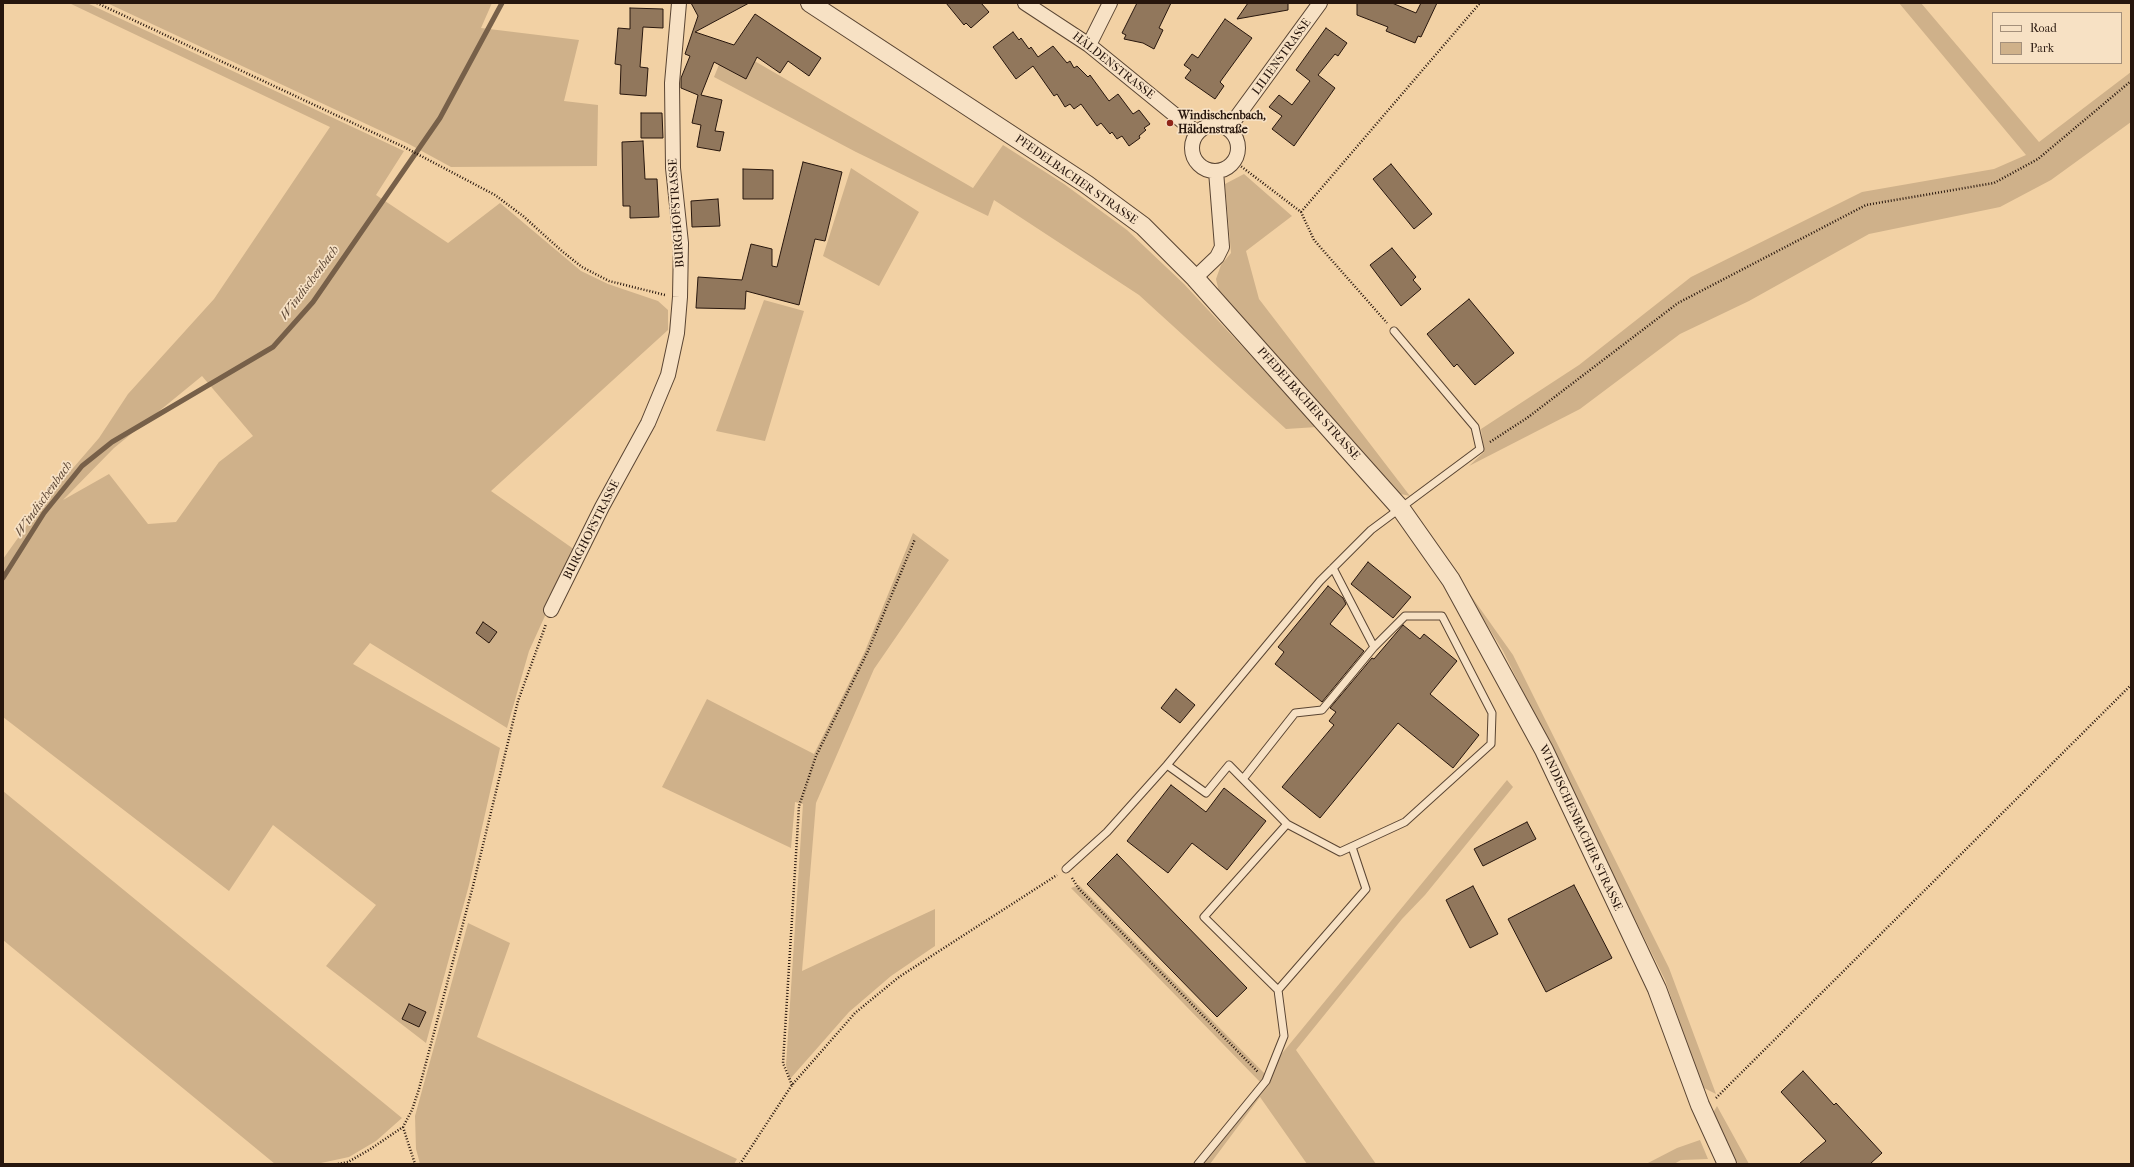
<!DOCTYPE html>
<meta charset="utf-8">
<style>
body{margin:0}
#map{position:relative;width:2134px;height:1167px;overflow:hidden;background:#f2d1a4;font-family:"IM FELL French Canon",serif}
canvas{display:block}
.frame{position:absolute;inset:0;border:4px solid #27160d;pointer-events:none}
.legend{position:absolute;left:1992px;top:12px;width:130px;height:52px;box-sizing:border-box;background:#f7e1c4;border:1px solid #a4907b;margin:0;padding:5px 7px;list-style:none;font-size:12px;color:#27160d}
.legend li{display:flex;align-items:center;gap:8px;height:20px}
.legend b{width:20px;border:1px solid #a4907b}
</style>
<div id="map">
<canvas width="2134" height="1167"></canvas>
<div class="frame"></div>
<ul class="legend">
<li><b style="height:5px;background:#f7e1c4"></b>Road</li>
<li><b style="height:11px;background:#cfb18a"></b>Park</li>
</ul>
</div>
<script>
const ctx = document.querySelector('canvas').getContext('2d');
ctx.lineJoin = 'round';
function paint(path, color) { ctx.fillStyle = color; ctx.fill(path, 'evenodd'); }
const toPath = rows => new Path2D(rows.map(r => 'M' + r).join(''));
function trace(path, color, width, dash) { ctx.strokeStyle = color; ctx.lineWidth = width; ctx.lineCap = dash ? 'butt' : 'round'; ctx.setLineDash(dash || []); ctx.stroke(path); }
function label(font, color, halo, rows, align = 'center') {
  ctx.font = font + ' "IM FELL French Canon",serif'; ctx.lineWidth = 3.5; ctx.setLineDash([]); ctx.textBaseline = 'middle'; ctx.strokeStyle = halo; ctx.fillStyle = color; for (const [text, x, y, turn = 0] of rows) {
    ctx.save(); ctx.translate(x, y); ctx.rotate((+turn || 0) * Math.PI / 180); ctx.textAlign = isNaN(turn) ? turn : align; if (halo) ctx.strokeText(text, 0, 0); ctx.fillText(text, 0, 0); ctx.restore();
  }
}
const green = toPath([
 [69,3,87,3,404,151,376,195,448,243,500,203,581,271,608,284,658,301,668,310,668,330,491,491,575,550,529,651,507,728,370,643,353,664,500,748,469,885,426,1043,326,966,376,905,273,825,229,891,3,717,3,559,42,504,99,438,128,394,214,299,330,127],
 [202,376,253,436,219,462,176,522,148,524,109,474,63,500,114,448],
 [107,3,492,3,481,28,579,40,564,101,598,105,597,166,451,167,407,143],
 [1899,3,1921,3,2039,142,2131,72,2131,122,2051,180,2000,207,1869,234,1749,301,1680,334,1580,409,1469,466,1484,452,1481,429,1579,365,1691,277,1862,192,1994,169,2026,155],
 [727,45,973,188,1003,145,1064,184,1127,230,1184,284,1317,427,1286,429,1139,295,994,200,988,216,856,152,714,77],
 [851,168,919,212,879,286,823,256],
 [1244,174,1292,216,1246,251,1259,299,1410,496,1396,493,1219,292,1216,279,1221,265,1231,253,1225,184],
 [764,300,804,311,765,441,716,431],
 [913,533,949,560,874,669,816,803,802,971,935,909,935,946,891,976,849,1012,790,1079,786,1065,803,804,795,802,791,848,662,787,707,699,814,754,865,651],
 [1457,576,1513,655,1669,968,1716,1094,1702,1087,1665,980,1503,651],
 [1507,780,1513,787,1425,895,1402,919,1296,1050,1376,1164,1307,1164,1260,1097,1210,1164,1193,1164,1260,1082,1071,888,1079,885,1265,1074],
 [3,791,402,1118,376,1141,349,1157,321,1163,275,1164,3,940],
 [468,923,510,943,477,1037,737,1159,734,1164,420,1164,416,1149,415,1116],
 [1717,1106,1749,1164,1738,1164,1713,1113],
 [1700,1140,1708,1159,1681,1160,1674,1164,1646,1164,1677,1148]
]);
const stream = toPath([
 [3,578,44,513,82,466,112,442,273,347,313,302,440,118,502,3]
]);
const building = toPath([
 [691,3,749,3,695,32,734,45,755,14,821,58,809,76,788,61,780,73,757,57,746,79,714,62,701,95,722,100,715,131,724,132,720,151,697,147,701,125,692,123,698,95,681,88,681,78,690,56,685,54,698,16,691,3],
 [946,3,981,3,989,12,971,28,966,23,964,25,946,3],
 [1137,3,1171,3,1159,28,1163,30,1154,49,1143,43,1124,39,1126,35,1122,33,1137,3],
 [1248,3,1288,3,1288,10,1237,19,1248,3],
 [1357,3,1392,3,1416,13,1421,3,1437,3,1421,37,1418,36,1415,43,1386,31,1388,27,1357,15,1357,3],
 [630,8,663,9,663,28,643,27,640,67,648,68,646,96,620,94,621,65,615,64,618,28,630,29,630,8],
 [1225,19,1252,38,1220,82,1224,86,1215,99,1185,78,1191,70,1184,65,1192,54,1198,58,1225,19],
 [1326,28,1347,43,1338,56,1335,54,1318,75,1335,88,1294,146,1272,129,1282,116,1269,107,1279,95,1292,105,1310,81,1296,70,1326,28],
 [1013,32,1019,40,1021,38,1029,49,1031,47,1038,57,1053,46,1067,63,1070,61,1074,68,1077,66,1088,77,1090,75,1109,101,1118,94,1133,114,1139,110,1150,124,1144,128,1146,130,1139,136,1140,138,1129,146,1122,136,1117,139,1112,132,1110,134,1101,123,1097,126,1081,104,1074,109,1070,104,1065,107,1057,94,1054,96,1033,66,1016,79,993,47,1013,32],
 [641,113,662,113,663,138,641,138,641,113],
 [643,141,645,179,657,179,659,217,630,218,630,206,623,206,622,142,643,141],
 [803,162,842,172,825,241,815,239,799,305,746,291,745,309,696,308,698,277,742,280,751,244,772,249,772,266,777,267,803,162],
 [1391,164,1432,214,1414,229,1373,179,1391,164],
 [743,169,773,170,773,199,743,199,743,169],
 [718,199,720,226,692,227,691,201,718,199],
 [1392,248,1416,277,1413,280,1421,289,1401,306,1370,265,1392,248],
 [1469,299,1514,353,1475,385,1457,364,1454,367,1427,334,1469,299],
 [1368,562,1411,597,1393,618,1351,584,1368,562],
 [1328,586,1343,598,1346,604,1330,624,1364,651,1322,702,1275,664,1284,652,1278,647,1328,586],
 [483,622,497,632,489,643,476,633,483,622],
 [1403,625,1420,639,1424,634,1457,661,1430,694,1479,735,1453,768,1398,723,1320,818,1282,787,1334,725,1329,721,1336,712,1330,708,1372,658,1374,659,1403,625],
 [1176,689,1195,705,1180,723,1161,708,1176,689],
 [1171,785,1206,812,1224,788,1266,821,1227,870,1192,843,1168,873,1127,841,1171,785],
 [1527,822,1536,839,1483,866,1474,849,1527,822],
 [1117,854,1247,988,1217,1017,1087,884,1117,854],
 [1574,885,1612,958,1546,992,1508,919,1574,885],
 [1473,886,1498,934,1470,948,1446,900,1473,886],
 [409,1004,426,1012,419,1027,402,1019,409,1004],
 [1803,1071,1834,1105,1836,1103,1882,1153,1870,1164,1799,1164,1826,1141,1781,1092,1803,1071]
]);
const path = toPath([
 [97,3,404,147,495,195,523,216,563,252,582,267,609,281,665,295],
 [1234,161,1301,212,1314,240,1387,323],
 [1301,212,1480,3],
 [1490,442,1527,418,1678,303,1866,205,1994,183,2038,159,2131,81],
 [1072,878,1079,889,1258,1072],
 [792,1085,783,1063,799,806,816,756,868,651,915,539],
 [1716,1098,2131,685],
 [403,1127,415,1164],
 [338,1164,348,1162,369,1150,403,1127,412,1110,419,1089,473,886,518,701,546,624],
 [740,1164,792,1085,855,1013,899,977,1057,875]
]);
const service = toPath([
 [1167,765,1206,793,1229,765,1287,824,1204,917,1278,990,1284,1036,1266,1081,1198,1164],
 [1243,779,1295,713,1322,710,1374,647,1333,568],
 [1287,824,1340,852,1405,822,1491,744,1492,713,1442,616,1405,616,1374,647],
 [1066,869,1107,832,1167,765,1320,581,1371,530,1480,449,1475,427,1394,331],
 [1278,990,1366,889,1352,847]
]);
const minor = toPath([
 [1025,3,1089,45,1197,133],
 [1089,45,1110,3],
 '1192 148a23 23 0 1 1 46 0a23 23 0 1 1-46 0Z',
 [1228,129,1320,3],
 [1195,278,1217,257,1222,247,1216,171],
 [551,610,602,507,648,423,668,375,677,333,680,297,681,243,673,168,672,83,679,3]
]);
const tertiary = toPath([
 [810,3,1086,184,1143,226,1195,278,1401,509,1451,580,1544,750,1657,989,1700,1105,1727,1164]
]);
const markers = [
 [1170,123,4,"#8f2418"]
];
const streetNames = [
 ["LILIENSTRASSE",1282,57,-54],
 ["HÄLDENSTRASSE",1113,66,38],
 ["PFEDELBACHER STRASSE",1076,180,35],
 ["BURGHOFSTRASSE",677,213,-94],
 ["PFEDELBACHER STRASSE",1308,404,48],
 ["BURGHOFSTRASSE",592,530,-63],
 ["WINDISCHENBACHER STRASSE",1580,828,65]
];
const poiNames = [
 ["Windischenbach,",1178,116],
 ["Häldenstraße",1178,130]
];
const waterNames = [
 ["Windischenbach",310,283,-53],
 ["Windischenbach",44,499,-54]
];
paint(green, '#cfb18a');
trace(stream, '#776049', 5);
paint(building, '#91775c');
trace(building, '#27160d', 1);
trace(service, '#5a4533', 9);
trace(minor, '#5a4533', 16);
trace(tertiary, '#5a4533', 20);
trace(path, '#27160d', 2.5, [1, 2]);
trace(service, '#f7e1c4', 7);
trace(minor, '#f7e1c4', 14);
trace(tertiary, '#f7e1c4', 18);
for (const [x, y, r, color] of markers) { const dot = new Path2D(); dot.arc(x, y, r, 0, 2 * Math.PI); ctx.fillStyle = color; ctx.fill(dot); trace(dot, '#f7e1c4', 1.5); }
label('12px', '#27160d', '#f7e1c4', streetNames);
label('bold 12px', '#27160d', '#f7e1c4', poiNames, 'left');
label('italic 13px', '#5d4735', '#f7e1c4', waterNames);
</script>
